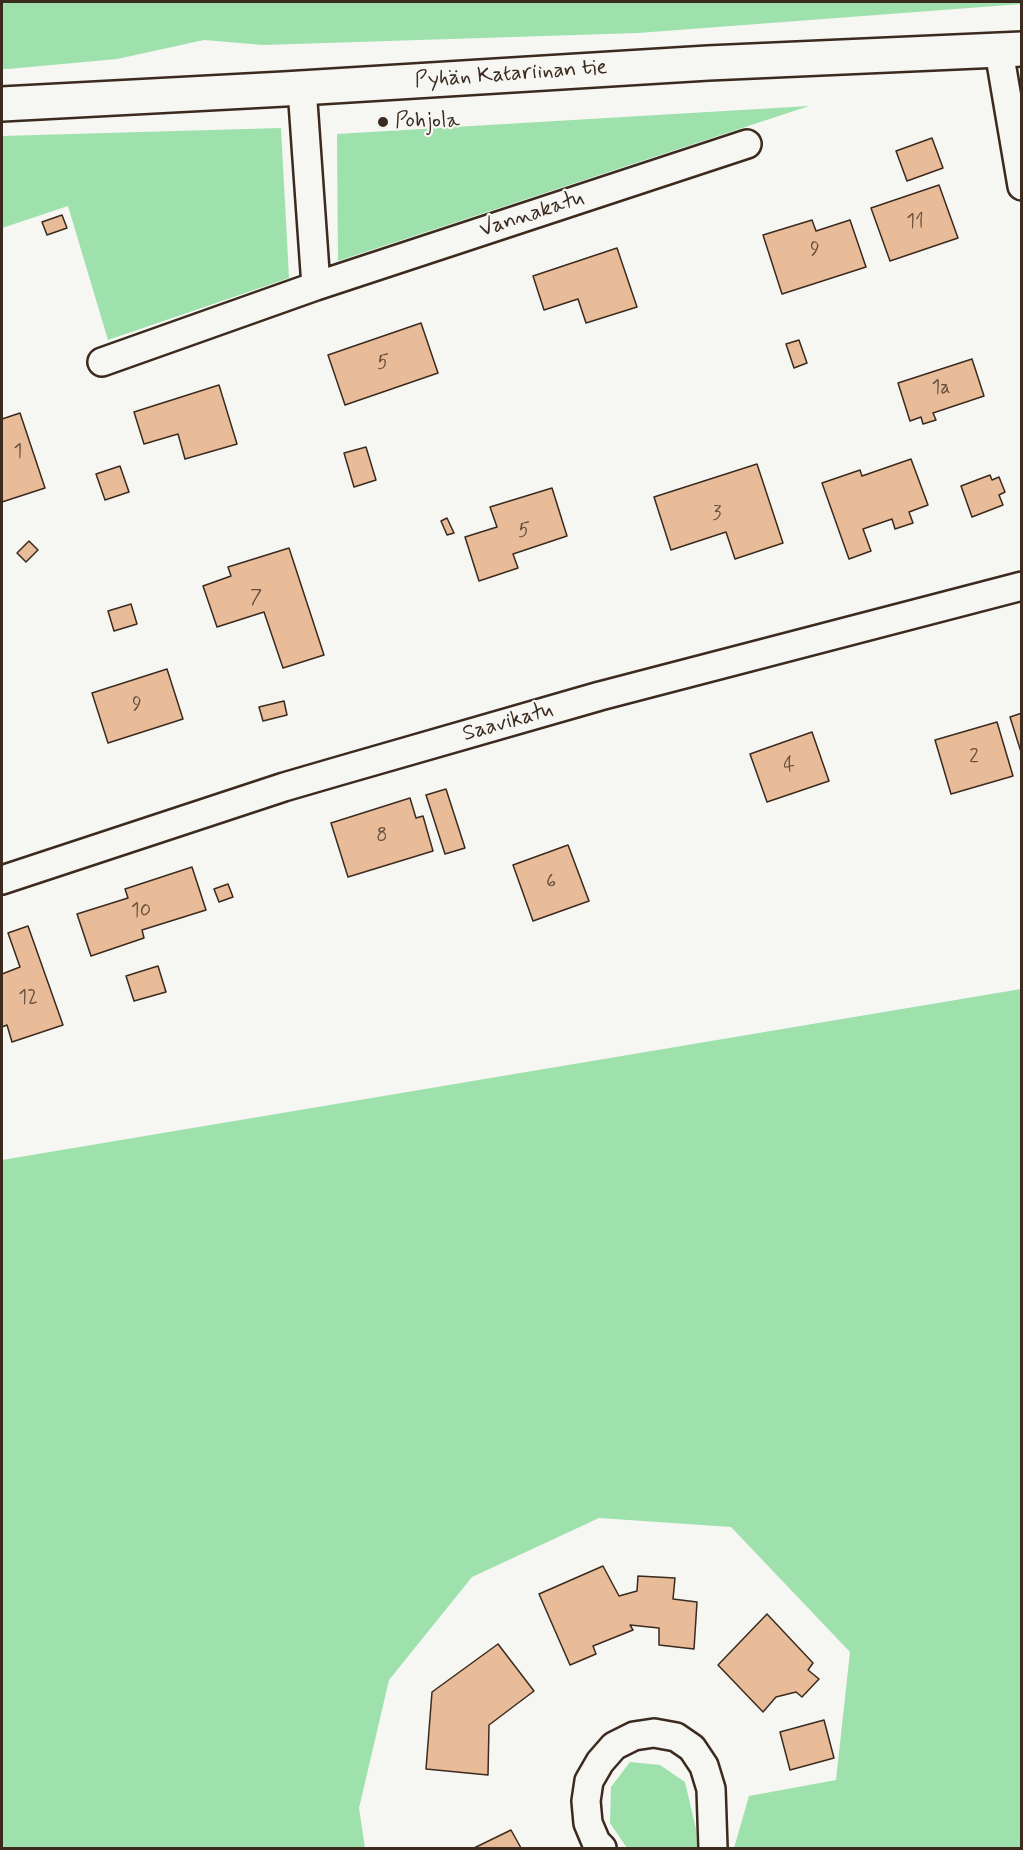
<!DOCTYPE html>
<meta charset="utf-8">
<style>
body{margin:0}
#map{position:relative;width:1023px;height:1850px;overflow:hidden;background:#f6f6f2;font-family:Mynerve,sans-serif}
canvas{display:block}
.frame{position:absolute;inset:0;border:3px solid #3b2a1e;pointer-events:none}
</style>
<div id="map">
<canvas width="1023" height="1850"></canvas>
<div class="frame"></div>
</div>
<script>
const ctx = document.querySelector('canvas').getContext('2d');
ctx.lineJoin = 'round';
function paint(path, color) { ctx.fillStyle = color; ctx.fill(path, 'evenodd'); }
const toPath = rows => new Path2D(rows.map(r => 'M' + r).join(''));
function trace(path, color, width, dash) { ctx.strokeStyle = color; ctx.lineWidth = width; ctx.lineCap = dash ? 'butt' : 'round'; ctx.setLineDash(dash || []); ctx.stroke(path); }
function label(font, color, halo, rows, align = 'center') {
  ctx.font = font + ' Mynerve,sans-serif'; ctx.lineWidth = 4.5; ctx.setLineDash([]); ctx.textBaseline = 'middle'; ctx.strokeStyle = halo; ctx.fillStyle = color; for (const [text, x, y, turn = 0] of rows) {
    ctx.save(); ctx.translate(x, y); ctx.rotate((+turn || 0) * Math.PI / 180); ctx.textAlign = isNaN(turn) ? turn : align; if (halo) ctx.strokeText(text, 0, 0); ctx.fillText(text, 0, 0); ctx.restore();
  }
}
const green = toPath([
 [2,2,1021,2,1022,4,638,33,263,45,204,40,117,59,8,69,2,69],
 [809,106,338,261,337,134],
 [281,128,289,278,108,340,68,206,2,228,2,136],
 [1021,989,1021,1848,734,1848,749,1796,836,1780,850,1652,731,1527,599,1518,472,1577,389,1680,359,1808,365,1848,2,1848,2,1160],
 [630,1762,660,1765,685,1782,696,1829,697,1848,627,1848,610,1823,611,1787]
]);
const building = toPath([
 [932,138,943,168,907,181,896,151,932,138],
 [939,185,958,238,890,261,871,208,939,185],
 [62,215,67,228,47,235,42,222,62,215],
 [812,220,816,231,850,220,866,267,782,294,763,235,812,220],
 [617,248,637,307,586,323,578,299,544,310,533,276,617,248],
 [421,323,438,373,345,405,328,355,421,323],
 [799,340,807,363,794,368,786,344,799,340],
 [972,359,984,396,933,413,936,420,923,424,921,417,910,421,898,383,972,359],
 [219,385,237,444,185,459,178,434,144,444,134,412,219,385],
 [20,413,45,488,2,502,2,419,20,413],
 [366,447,376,480,354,487,344,453,366,447],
 [911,459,928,505,909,512,913,523,895,529,892,519,863,529,871,551,849,559,822,483,860,470,862,476,911,459],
 [757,464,783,543,735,559,726,532,671,550,654,497,757,464],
 [120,466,129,492,105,500,96,474,120,466],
 [990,475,992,480,999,477,1005,492,999,495,1003,505,972,517,961,486,990,475],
 [552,488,567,536,513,554,518,568,479,581,465,537,497,527,490,507,552,488],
 [447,518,454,533,447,535,441,521,447,518],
 [29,541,38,550,26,562,17,553,29,541],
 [289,548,324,655,283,668,264,612,217,627,203,586,231,576,228,567,289,548],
 [131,604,137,624,114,631,108,611,131,604],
 [167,669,183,719,108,743,92,693,167,669],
 [284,701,287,715,263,721,259,707,284,701],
 [1022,713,1022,752,1021,752,1010,717,1022,713],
 [997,722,1013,776,951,794,935,740,997,722],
 [812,732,829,781,767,802,750,754,812,732],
 [446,789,465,848,445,854,426,795,446,789],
 [410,798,416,818,423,816,433,851,348,877,331,823,410,798],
 [568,845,589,901,533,921,513,865,568,845],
 [192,867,206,910,142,930,144,938,91,956,77,914,128,898,125,889,192,867],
 [228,884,233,897,219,902,214,889,228,884],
 [28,926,63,1025,12,1042,7,1025,2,1027,2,974,20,967,8,933,28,926],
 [158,966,166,992,134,1001,126,976,158,966],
 [603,1566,619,1596,637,1591,638,1576,675,1578,673,1599,697,1602,694,1649,659,1645,659,1628,630,1625,633,1630,593,1646,596,1654,570,1665,539,1594,603,1566],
 [767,1614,813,1663,808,1670,819,1679,802,1697,796,1692,776,1697,763,1712,718,1665,767,1614],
 [498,1644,534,1691,489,1725,488,1775,426,1769,432,1692,498,1644],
 [824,1720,834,1758,790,1770,780,1732,824,1720],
 [511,1830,521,1848,474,1848,511,1830]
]);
const minor = toPath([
 [999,51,1022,186],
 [302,88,316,286],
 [102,362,316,286,747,144],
 [2,880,284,787,339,771,600,696,1022,586],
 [602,1848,596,1842,588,1823,586,1801,589,1781,600,1762,614,1746,634,1736,654,1733,676,1737,692,1748,704,1766,711,1789,713,1848]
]);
const tertiary = toPath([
 [2,104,284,89,708,63,1022,49]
]);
const markers = [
 [383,122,6,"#3b2a1e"]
];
const numberNames = [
 ["11",915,223],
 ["9",815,251],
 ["5",383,364],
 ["1a",941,389],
 ["1",18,453],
 ["3",717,515],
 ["5",524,532],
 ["7",256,599],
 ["9",137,706],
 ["2",974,758],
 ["4",789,767],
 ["8",382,837],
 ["6",551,883],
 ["10",141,912],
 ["12",28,999]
];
const streetNames = [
 ["Pyhän Katariinan tie",511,75,-4],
 ["Vannakatu",532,215,-18],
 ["Saavikatu",508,723,-16]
];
const poiNames = [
 ["Pohjola",395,122]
];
paint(green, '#9ee1ac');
paint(building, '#e8bc98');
trace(building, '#3b2a1e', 1.5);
trace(minor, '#3b2a1e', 32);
trace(tertiary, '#3b2a1e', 38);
trace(minor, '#f6f6f2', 27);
trace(tertiary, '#f6f6f2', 33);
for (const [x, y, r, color] of markers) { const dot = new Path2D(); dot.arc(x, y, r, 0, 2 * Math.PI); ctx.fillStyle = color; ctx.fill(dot); trace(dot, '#f6f6f2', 2); }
label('20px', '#664e3c', null, numberNames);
label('22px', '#3b2a1e', '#f6f6f2', streetNames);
label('22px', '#3b2a1e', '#f6f6f2', poiNames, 'left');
</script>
